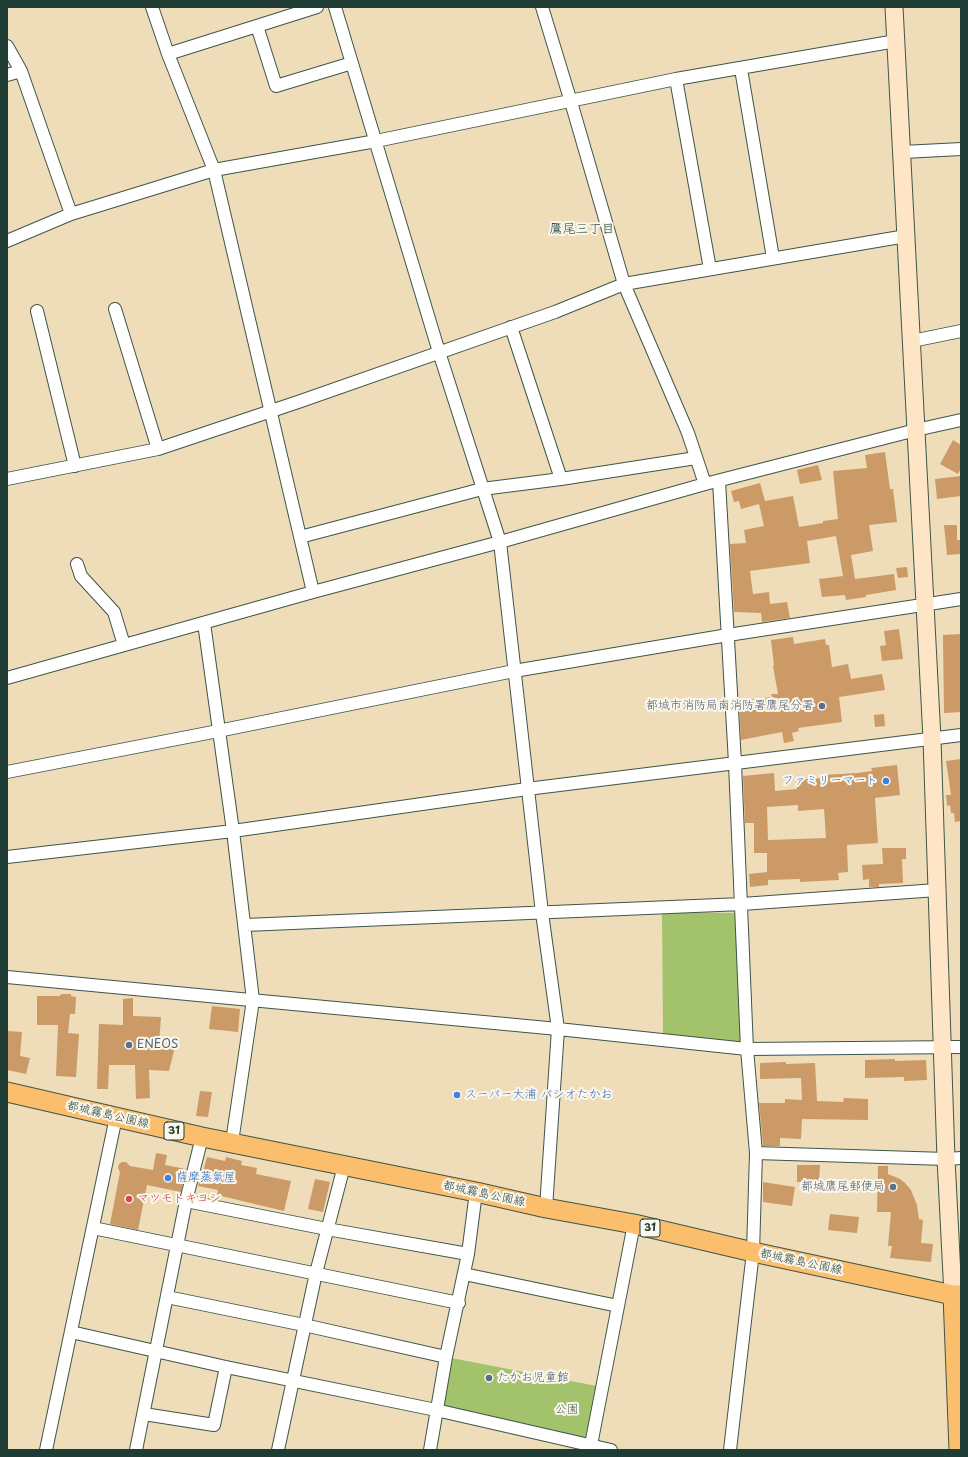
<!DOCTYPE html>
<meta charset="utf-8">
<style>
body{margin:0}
#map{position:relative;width:968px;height:1457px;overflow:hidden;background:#efddba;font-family:"Playpen Sans",sans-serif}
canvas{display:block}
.frame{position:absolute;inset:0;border:8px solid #1f3d34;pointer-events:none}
</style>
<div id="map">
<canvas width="968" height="1457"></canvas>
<div class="frame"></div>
</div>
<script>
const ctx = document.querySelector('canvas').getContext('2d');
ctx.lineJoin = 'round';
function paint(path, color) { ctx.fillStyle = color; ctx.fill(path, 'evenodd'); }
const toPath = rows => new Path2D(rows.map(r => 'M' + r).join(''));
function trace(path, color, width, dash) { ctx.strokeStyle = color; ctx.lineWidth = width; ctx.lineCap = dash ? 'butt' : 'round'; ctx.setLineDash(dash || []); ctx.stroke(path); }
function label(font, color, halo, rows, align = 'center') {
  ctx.font = font + ' "Playpen Sans","Klee One",sans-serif'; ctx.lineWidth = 4; ctx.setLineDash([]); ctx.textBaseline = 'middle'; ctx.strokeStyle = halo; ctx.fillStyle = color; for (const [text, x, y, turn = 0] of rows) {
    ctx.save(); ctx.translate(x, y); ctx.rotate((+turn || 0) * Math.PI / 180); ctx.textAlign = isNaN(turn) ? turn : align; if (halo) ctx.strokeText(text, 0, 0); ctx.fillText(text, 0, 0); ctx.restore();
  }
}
const green = toPath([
 [662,912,737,913,742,1044,663,1035],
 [446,1357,602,1387,590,1445,436,1410]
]);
const building = toPath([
 [953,440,961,445,961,468,958,474,940,464],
 [885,452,890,489,893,489,897,522,869,525,873,551,851,555,855,579,894,574,896,590,866,595,866,597,846,600,845,595,822,597,819,579,843,576,836,536,807,541,810,563,750,571,753,594,769,592,770,604,787,602,790,618,762,622,761,613,734,612,730,544,746,543,744,530,764,526,759,504,741,509,739,501,734,502,731,491,760,483,765,501,793,496,799,527,823,523,823,521,838,519,833,471,867,468,865,455],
 [818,465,822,480,800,484,797,470],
 [960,476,961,496,937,499,935,479],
 [944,525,957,525,957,540,961,540,961,554,947,555],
 [907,567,908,577,898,578,896,568],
 [899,629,903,659,882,661,880,646,886,645,884,631],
 [961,634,961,712,944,713,943,635],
 [793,637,794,644,825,639,826,645,829,645,832,667,848,664,851,679,882,674,885,690,839,697,842,722,798,728,799,731,792,733,794,741,784,743,782,732,741,740,739,701,772,697,771,694,778,694,773,666,774,665,771,640],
 [884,714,885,726,875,727,874,715],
 [961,759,961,821,955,822,954,813,951,813,950,805,947,806,946,795,951,795,946,761],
 [897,765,900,795,875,798,878,843,847,845,848,872,838,873,839,880,800,882,800,879,768,880,768,885,750,887,749,874,767,872,767,853,754,853,754,823,745,823,743,776,774,773,775,791,797,789,796,780,823,778,823,775,857,773,872,771,871,768],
 [798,805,798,811,824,809,826,838,768,840,767,807],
 [882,848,906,848,906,859,902,859,903,883,879,884,879,887,869,887,869,879,863,880,862,865,883,864],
 [61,994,71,994,71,996,76,997,75,1014,70,1014,68,1033,79,1034,76,1077,56,1076,58,1025,37,1025,37,996,60,996],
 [133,998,133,1016,161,1017,159,1044,175,1047,169,1071,149,1070,150,1098,136,1099,135,1065,109,1065,108,1089,97,1089,99,1024,123,1025,123,999],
 [212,1006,240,1009,238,1032,209,1029],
 [7,1031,22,1032,20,1056,30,1058,26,1074,7,1070],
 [895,1059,895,1061,926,1060,927,1080,904,1081,904,1077,865,1078,865,1060],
 [786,1062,786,1064,815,1063,817,1101,843,1102,844,1098,868,1099,868,1120,802,1119,801,1139,780,1138,780,1146,763,1146,759,1103,785,1103,785,1099,802,1100,801,1078,760,1079,760,1063],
 [200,1091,212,1092,208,1117,196,1116],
 [156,1153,167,1155,165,1165,186,1169,181,1192,147,1185,138,1230,110,1224,120,1172,118,1168,119,1164,122,1162,126,1162,130,1166,153,1170],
 [207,1157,225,1161,226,1157,242,1161,241,1165,257,1168,256,1174,291,1181,284,1211,217,1195,218,1190,198,1186,201,1172,203,1172],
 [797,1165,820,1165,819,1182,797,1182],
 [878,1166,888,1166,888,1174,900,1179,905,1183,911,1190,917,1205,919,1219,923,1220,921,1243,933,1244,931,1262,890,1258,892,1246,888,1246,891,1212,877,1212],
 [315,1179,330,1182,323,1212,308,1209],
 [763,1182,795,1187,792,1206,763,1202],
 [830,1214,859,1217,857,1233,828,1230]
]);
const street = toPath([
 [152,7,168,54,214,170,313,592],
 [335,7,439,352,500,542,542,913,558,1029,546,1208],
 [542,7,571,102,624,284,688,433,705,484],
 [257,26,276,86,352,63],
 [7,46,21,71,71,214],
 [168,54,317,7],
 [741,69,773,258],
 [7,75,21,71],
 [676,79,710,269],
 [903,152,961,149],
 [7,241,71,214,214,170,376,141,676,79,896,41],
 [115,309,158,449],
 [37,311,75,466],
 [511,327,561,479],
 [912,341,961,331],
 [7,479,158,449,298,402,555,312,624,284,906,236],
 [719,481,735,763,747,1049,756,1153,753,1252,730,1450],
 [300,537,482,489,561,479,696,458],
 [77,564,81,576,114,612,124,645],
 [204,623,233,831,253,1000,232,1142],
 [7,678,313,592,500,542,705,484,916,430,961,420],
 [7,772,218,731,514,671,728,635,961,599],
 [7,857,233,831,527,789,961,735],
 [245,925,742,904,937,890],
 [7,977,558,1029,747,1049,961,1047],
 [756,1153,946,1159,961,1158],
 [186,1201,327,1229,468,1254],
 [93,1228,459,1303],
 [464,1274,618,1306],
 [167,1297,304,1325,446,1357],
 [71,1332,226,1367,436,1410,611,1450],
 [144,1414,214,1425,226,1367],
 [46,1450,116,1117],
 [136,1450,186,1201,202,1137],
 [278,1450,316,1273,344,1166],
 [430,1450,446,1357,468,1254,476,1192],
 [590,1450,634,1224]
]);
const secondary = toPath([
 [894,7,932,739,946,1159,953,1295]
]);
const primary = toPath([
 [7,1092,202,1137,476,1192,546,1208,634,1224,753,1252,953,1295,961,1295],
 [953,1295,959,1450]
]);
const markers = [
 [822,706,4,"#5c6f8a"],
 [886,781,4,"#3f7fe0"],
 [129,1045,4,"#5c6f8a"],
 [457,1095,4,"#3f7fe0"],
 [168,1178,4,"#3f7fe0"],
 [893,1187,4,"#5c6f8a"],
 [129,1199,4,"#e0444e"],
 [489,1378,4,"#5c6f8a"]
];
const shields = [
 [174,1131,20],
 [650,1228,20]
];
const shieldNames = [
 ["31",174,1131],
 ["31",650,1228]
];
const serviceNames = [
 ["都城市消防局南消防署鷹尾分署",814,706],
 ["ENEOS",137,1045,"left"],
 ["都城鷹尾郵便局",885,1187],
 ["たかお児童館",497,1378,"left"]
];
const shopNames = [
 ["ファミリーマート",878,781,"right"],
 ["スーパー大浦 パシオたかお",465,1095],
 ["薩摩蒸氣屋",176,1178]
];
const streetNames = [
 ["都城霧島公園線",108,1115,13],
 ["都城霧島公園線",484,1194,12],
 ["都城霧島公園線",801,1262,12]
];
const healthNames = [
 ["マツモトキヨシ",137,1199]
];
const parkNames = [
 ["公園",567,1410]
];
const neighbourhoodNames = [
 ["鷹尾三丁目",582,229]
];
paint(green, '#a2c36b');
paint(building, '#cb9a67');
trace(street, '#3e5548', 14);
trace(secondary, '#3e5548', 19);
trace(primary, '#3e5548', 21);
trace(street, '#fff', 12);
trace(secondary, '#fde5c5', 17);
trace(primary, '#fabe6d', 19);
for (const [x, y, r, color] of markers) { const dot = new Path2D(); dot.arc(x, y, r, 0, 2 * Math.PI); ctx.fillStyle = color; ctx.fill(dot); trace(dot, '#fbf7ec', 1.5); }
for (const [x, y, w] of shields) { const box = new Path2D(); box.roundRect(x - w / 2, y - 9, w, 18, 3); ctx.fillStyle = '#fbf7ec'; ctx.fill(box); trace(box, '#1f3d34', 1); }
label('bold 11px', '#1f3d34', null, shieldNames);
label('12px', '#4e5e75', '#fbf7ec', serviceNames, 'right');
label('12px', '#366cbe', '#fbf7ec', shopNames, 'left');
label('12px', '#1f3d34', '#fbf7ec', streetNames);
label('12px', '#be3a42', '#fbf7ec', healthNames, 'left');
label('12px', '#405e42', '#fbf7ec', parkNames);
label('13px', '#1f3d34', '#fbf7ec', neighbourhoodNames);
</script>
